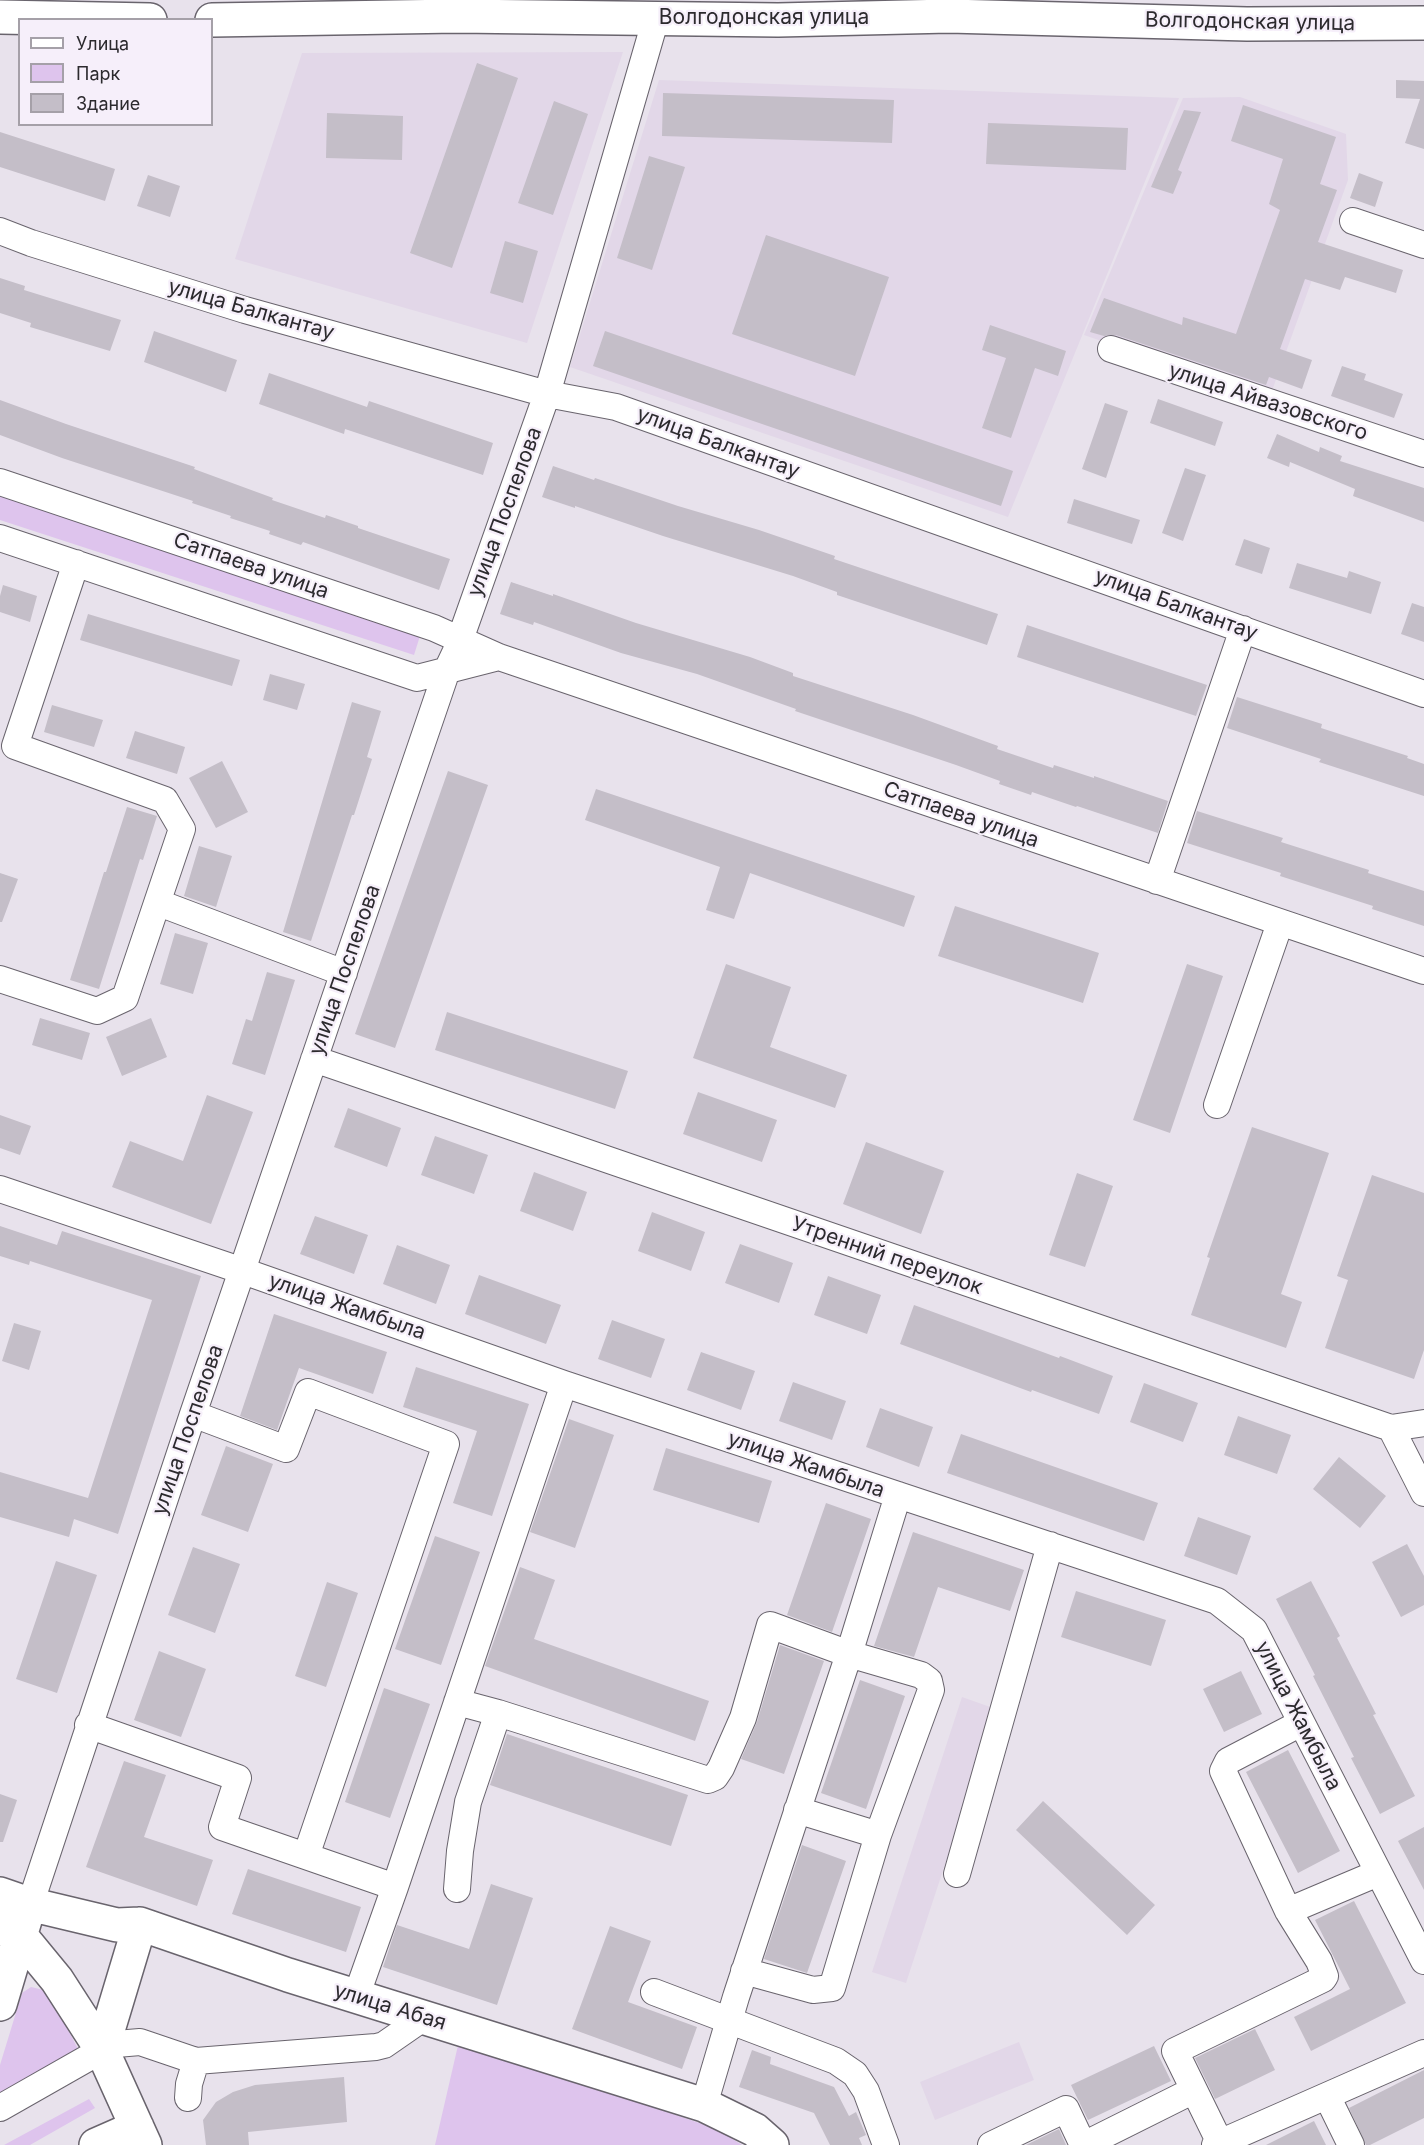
<!DOCTYPE html>
<meta charset="utf-8">
<style>
body{margin:0}
#map{position:relative;width:1424px;height:2145px;overflow:hidden;background:#e8e2ec;font-family:Inter,sans-serif}
canvas{display:block}
.legend{position:absolute;left:18px;top:18px;width:195px;height:108px;box-sizing:border-box;background:#f6effa;border:2px solid #a5a0a8;margin:0;padding:8px 10px;list-style:none;font-size:18px;color:#2c2a2e}
.legend li{display:flex;align-items:center;gap:12px;height:30px}
.legend b{width:30px;border:2px solid #a5a0a8}
</style>
<div id="map">
<canvas width="1424" height="2145"></canvas>
<ul class="legend">
<li><b style="height:8px;background:#fff"></b>Улица</li>
<li><b style="height:16px;background:#dec4ed"></b>Парк</li>
<li><b style="height:16px;background:#c4bec8"></b>Здание</li>
</ul>
</div>
<script>
const ctx = document.querySelector('canvas').getContext('2d');
ctx.lineJoin = 'round';
function paint(path, color) { ctx.fillStyle = color; ctx.fill(path, 'evenodd'); }
const toPath = rows => new Path2D(rows.map(r => 'M' + r).join(''));
function trace(path, color, width, dash) { ctx.strokeStyle = color; ctx.lineWidth = width; ctx.lineCap = dash ? 'butt' : 'round'; ctx.setLineDash(dash || []); ctx.stroke(path); }
function label(font, color, halo, rows, align = 'center') {
  ctx.font = font + ' Inter,sans-serif'; ctx.lineWidth = 4.5; ctx.setLineDash([]); ctx.textBaseline = 'middle'; ctx.strokeStyle = halo; ctx.fillStyle = color; for (const [text, x, y, turn = 0] of rows) {
    ctx.save(); ctx.translate(x, y); ctx.rotate((+turn || 0) * Math.PI / 180); ctx.textAlign = isNaN(turn) ? turn : align; if (halo) ctx.strokeText(text, 0, 0); ctx.fillText(text, 0, 0); ctx.restore();
  }
}
const built = toPath([
 [623,52,527,343,235,259,302,53],
 [659,80,1179,98,1008,517,570,367],
 [1240,97,1346,134,1348,180,1269,399,1084,335,1183,98],
 [962,1697,996,1709,906,1983,872,1972],
 [1019,2042,1034,2080,935,2120,920,2082]
]);
const green = toPath([
 [0,481,425,620,414,655,0,520],
 [31,1987,48,1991,78,2049,0,2095,0,2065,22,1993],
 [459,2041,717,2129,742,2145,435,2145],
 [89,2099,95,2108,30,2145,4,2145]
]);
const building = toPath([
 [477,63,518,78,452,268,410,253],
 [1396,80,1424,81,1424,149,1405,143,1420,99,1396,98],
 [663,93,894,100,892,143,662,136],
 [554,101,588,114,553,215,518,203],
 [1243,105,1336,137,1320,184,1337,190,1318,242,1403,270,1396,293,1345,277,1340,290,1305,279,1280,349,1312,360,1302,389,1269,377,1266,385,1116,335,1104,336,1090,332,1104,298,1182,325,1183,317,1236,334,1280,210,1269,204,1283,159,1231,141],
 [1184,110,1201,112,1178,170,1182,172,1173,194,1151,187],
 [327,113,403,116,402,160,326,158],
 [988,123,1128,128,1126,170,986,164],
 [0,132,115,169,105,201,0,167],
 [649,156,685,167,652,270,617,258],
 [1359,173,1383,182,1375,207,1350,198],
 [148,175,180,186,170,217,137,206],
 [766,235,889,277,855,376,732,334],
 [505,241,538,251,523,303,490,293],
 [0,278,25,286,24,290,121,320,110,351,30,327,31,323,0,313],
 [990,325,1066,351,1058,376,1035,368,1011,438,982,428,1006,358,982,350],
 [154,331,237,360,226,392,144,362],
 [605,331,1013,471,1001,506,593,366],
 [1342,366,1366,374,1364,380,1403,394,1394,418,1331,396],
 [269,373,367,407,369,401,493,443,483,475,345,429,344,434,259,404],
 [1158,399,1223,422,1215,446,1150,423],
 [0,400,66,424,195,467,194,469,273,498,272,500,325,518,326,515,358,526,358,528,450,559,439,590,303,542,301,545,269,534,270,531,230,518,231,516,192,503,193,501,62,458,0,435],
 [1105,403,1128,411,1106,478,1082,469],
 [1277,434,1319,452,1320,447,1342,456,1340,461,1424,488,1424,522,1353,496,1355,489,1290,462,1289,467,1267,458],
 [553,466,594,480,595,478,678,506,759,530,835,556,834,559,998,614,987,645,837,595,837,592,793,576,663,536,575,506,575,508,542,497],
 [1185,468,1206,475,1183,541,1162,533],
 [1074,499,1140,520,1132,544,1067,523],
 [1244,539,1270,548,1262,574,1235,565],
 [1297,563,1347,578,1349,571,1381,582,1371,614,1289,588],
 [511,582,553,596,553,594,636,623,750,657,793,673,793,676,913,715,998,746,997,749,1053,768,1054,765,1094,778,1094,776,1168,801,1158,833,1077,806,1076,807,1032,792,1031,795,999,784,1000,781,956,765,795,711,796,709,697,674,621,653,534,622,533,625,500,614],
 [3,585,37,596,30,622,0,612,0,596],
 [1412,603,1424,607,1424,642,1401,634],
 [88,614,240,660,232,686,80,640],
 [1027,625,1207,685,1196,716,1017,657],
 [270,674,305,684,297,710,263,700],
 [1237,697,1322,724,1321,728,1408,756,1407,758,1424,764,1424,796,1319,762,1321,759,1227,728],
 [352,702,381,711,367,757,372,759,354,815,352,815,311,941,283,932],
 [52,705,103,720,94,747,44,732],
 [135,731,185,747,177,774,126,758],
 [222,761,248,812,216,828,189,778],
 [448,771,488,785,395,1048,355,1034],
 [596,789,915,896,904,927,750,873,734,919,706,910,720,867,585,820],
 [127,807,157,816,143,860,140,859,99,989,70,980,104,872,106,872],
 [1197,811,1283,838,1281,842,1369,870,1368,873,1424,891,1424,926,1372,909,1373,906,1280,876,1281,873,1187,843],
 [199,846,232,856,216,907,184,896],
 [0,873,18,879,2,922,0,922],
 [955,906,1099,953,1083,1003,938,956],
 [175,933,208,943,193,994,160,984],
 [726,964,791,987,770,1047,847,1075,835,1108,693,1058],
 [1187,964,1223,976,1170,1133,1133,1120],
 [267,972,295,980,265,1075,232,1064,246,1019,252,1021],
 [447,1012,628,1071,615,1109,435,1050],
 [40,1018,90,1033,82,1060,32,1045],
 [151,1018,167,1057,122,1076,106,1037],
 [698,1092,777,1120,762,1162,683,1134],
 [207,1095,253,1112,211,1224,112,1187,130,1141,183,1161],
 [348,1108,401,1128,387,1167,334,1147],
 [0,1115,31,1126,20,1155,0,1148],
 [1252,1127,1329,1153,1281,1294,1302,1302,1286,1348,1191,1315,1210,1258,1207,1257],
 [435,1136,488,1155,474,1194,421,1175],
 [866,1142,944,1171,921,1234,843,1204],
 [534,1172,587,1192,573,1231,520,1211],
 [1077,1173,1113,1186,1085,1267,1049,1255],
 [1372,1175,1424,1193,1424,1350,1414,1379,1325,1348,1348,1280,1337,1276],
 [652,1212,705,1232,691,1271,638,1251],
 [315,1216,368,1235,354,1274,300,1254],
 [0,1226,57,1245,62,1231,201,1276,118,1534,74,1519,69,1537,0,1517,0,1472,88,1498,152,1300,30,1261,29,1265,0,1256],
 [740,1244,793,1263,779,1303,725,1283],
 [397,1245,450,1265,436,1304,383,1284],
 [479,1275,561,1305,546,1344,465,1314],
 [828,1276,881,1295,867,1334,814,1315],
 [914,1305,1059,1358,1060,1356,1113,1376,1099,1414,1032,1390,1031,1392,900,1344],
 [274,1314,387,1352,373,1394,299,1368,277,1430,240,1416],
 [612,1320,665,1339,651,1378,598,1359],
 [14,1323,41,1331,29,1370,2,1361],
 [701,1352,755,1371,741,1410,687,1390],
 [416,1367,529,1404,492,1516,453,1503,477,1431,403,1407],
 [793,1382,846,1401,832,1440,779,1421],
 [1144,1383,1198,1403,1183,1442,1130,1422],
 [880,1408,933,1427,919,1467,866,1447],
 [1238,1416,1291,1435,1277,1474,1224,1455],
 [569,1419,614,1435,575,1548,530,1532],
 [961,1434,1158,1503,1144,1541,947,1473],
 [226,1446,273,1464,248,1532,201,1515],
 [666,1448,772,1481,759,1523,653,1490],
 [1339,1457,1386,1496,1360,1528,1313,1489],
 [826,1503,871,1519,832,1632,787,1615],
 [1198,1517,1251,1536,1237,1575,1184,1556],
 [913,1532,1024,1570,1010,1611,938,1587,914,1657,874,1646],
 [435,1536,480,1552,441,1665,395,1649],
 [1407,1544,1424,1576,1424,1605,1401,1617,1372,1562],
 [193,1547,240,1564,215,1633,168,1615],
 [56,1561,97,1575,57,1693,16,1679],
 [520,1567,555,1580,534,1639,709,1701,695,1741,485,1666],
 [1311,1581,1340,1636,1337,1638,1376,1714,1373,1715,1415,1796,1380,1814,1351,1758,1354,1757,1313,1676,1315,1675,1276,1599],
 [327,1582,358,1593,326,1687,295,1676],
 [1076,1591,1166,1620,1151,1666,1061,1637],
 [780,1645,824,1661,784,1774,741,1759,757,1722],
 [159,1651,206,1669,181,1737,134,1720],
 [1241,1671,1262,1714,1224,1732,1203,1689],
 [860,1680,905,1696,866,1809,821,1793],
 [384,1688,430,1704,390,1818,345,1802],
 [507,1734,688,1795,671,1846,490,1785],
 [1288,1750,1340,1851,1298,1873,1246,1772],
 [124,1761,166,1775,144,1837,213,1860,197,1906,86,1867],
 [0,1794,17,1800,3,1842,0,1842],
 [1043,1801,1155,1905,1127,1935,1016,1830],
 [1424,1827,1424,1890,1398,1841],
 [802,1845,846,1861,807,1973,764,1959],
 [248,1869,361,1907,346,1952,232,1914],
 [491,1884,533,1898,497,2005,383,1967,397,1925,469,1949],
 [1354,1901,1406,2003,1311,2051,1294,2017,1350,1989,1315,1920],
 [610,1926,651,1941,628,2002,697,2027,682,2069,572,2029],
 [1255,2029,1275,2070,1215,2099,1195,2058],
 [1154,2046,1171,2081,1088,2120,1071,2085],
 [752,2050,771,2057,770,2064,834,2087,849,2116,856,2112,866,2135,859,2138,862,2145,830,2145,814,2113,739,2087],
 [1424,2070,1424,2118,1370,2145,1366,2145,1349,2108],
 [344,2077,347,2122,248,2132,249,2145,206,2145,203,2120,216,2102,233,2092,255,2085],
 [1314,2121,1326,2145,1266,2145],
 [1059,2129,1066,2145,1026,2145]
]);
const minor = toPath([
 [1353,221,1424,245],
 [0,231,31,243,245,310,547,394,616,407,1424,694],
 [1111,349,1424,454],
 [0,482,434,628,499,657,1424,971],
 [0,538,417,678,499,657],
 [1157,881,1243,629],
 [159,903,344,973],
 [0,979,97,1011,125,998,182,829,165,800,15,746,76,563],
 [314,1059,1391,1428,1424,1493],
 [1217,1105,1280,923],
 [0,1189,243,1271,564,1384,1217,1601,1254,1630,1424,1961],
 [193,1414,286,1449,308,1392,446,1444,306,1856],
 [1391,1428,1424,1423],
 [457,1702,498,1713,708,1780,715,1777,721,1768,743,1718,770,1625,849,1654,921,1675,929,1681,931,1690,878,1835,797,1810],
 [88,1725,238,1778,222,1827,395,1887],
 [957,1874,1050,1545],
 [457,1889,460,1851,468,1802,498,1713],
 [1288,1911,1378,1873],
 [25,1920,193,1414,447,670,456,651,547,394,656,18],
 [744,1971,813,1990,832,1988,878,1835],
 [654,1992,836,2061,855,2074,866,2091,886,2145],
 [356,1997,395,1887,564,1384],
 [1327,2096,1351,2145],
 [188,2098,189,2084,196,2061],
 [704,2105,736,1997,849,1654,898,1495],
 [0,2108,102,2050,116,2044,140,2042,196,2061,376,2047,384,2045,423,2018],
 [1220,2143,1175,2051,1323,1979,1325,1976,1319,1961,1288,1911,1223,1771,1228,1761,1301,1723],
 [991,2145,1066,2109,1083,2145],
 [1084,2145,1194,2090],
 [1215,2145,1424,2053]
]);
const major = toPath([
 [0,17,150,20],
 [212,20,457,16,778,20,949,16,1247,24,1424,23],
 [0,1894,29,1904,117,1925,140,1924,288,1975,704,2105,755,2130,772,2145],
 [0,1928,20,1935,57,1980,102,2050,145,2145],
 [0,2004,25,1920],
 [102,2050,140,1924],
 [96,2145,137,2127]
]);
const streetNames = [
 ["Волгодонская улица",764,18],
 ["Волгодонская улица",1250,22,1],
 ["улица Балкантау",251,310,16],
 ["улица Айвазовского",1268,402,18],
 ["улица Балкантау",718,443,20],
 ["улица Поспелова",505,512,-70],
 ["Сатпаева улица",251,566,19],
 ["улица Балкантау",1176,605,20],
 ["Сатпаева улица",961,815,19],
 ["улица Поспелова",345,970,-71],
 ["Утренний переулок",887,1256,19],
 ["улица Жамбыла",347,1307,19],
 ["улица Поспелова",188,1430,-71],
 ["улица Жамбыла",806,1465,19],
 ["улица Жамбыла",1298,1716,63],
 ["улица Абая",390,2007,17]
];
paint(built, '#e2d7e8');
paint(green, '#dec4ed');
paint(building, '#c4bec8');
trace(minor, '#69646d', 28);
trace(major, '#69646d', 36);
trace(minor, '#fff', 26);
trace(major, '#fff', 33);
label('21px', '#2c2a2e', '#f6effa', streetNames);
</script>
